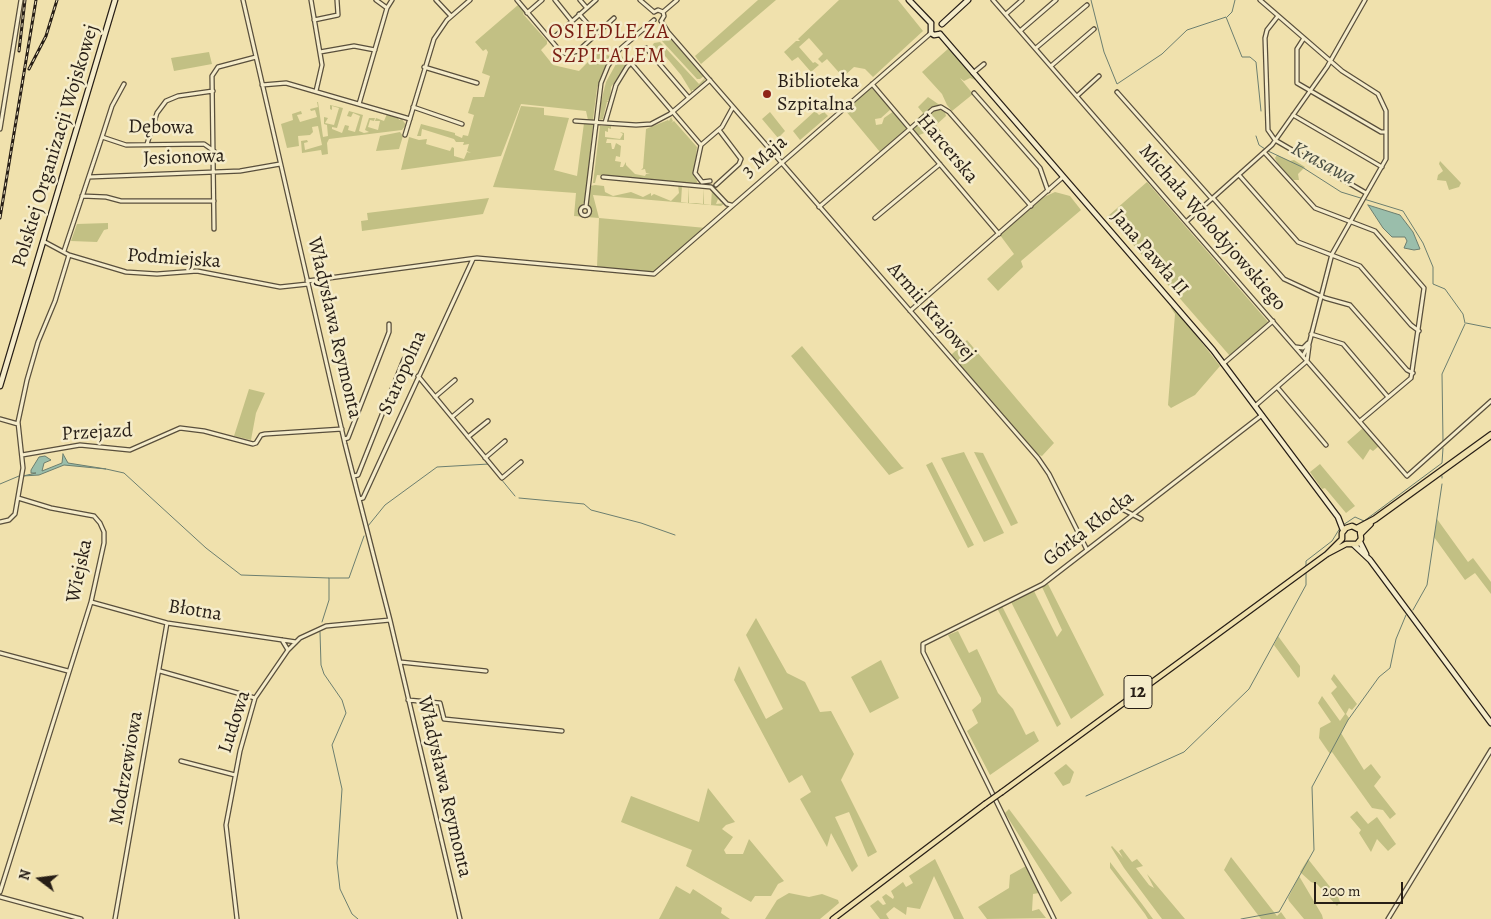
<!DOCTYPE html>
<meta charset="utf-8">
<style>
body{margin:0}
#map{position:relative;width:1491px;height:919px;overflow:hidden;background:#f0e1ad;font-family:Alegreya,serif}
canvas{display:block}
.north{position:absolute;left:15px;top:854px;width:50px;height:50px;-webkit-text-stroke:4px #f5ecca;paint-order:stroke;rotate:285deg;font-size:14px;font-weight:700;line-height:20px;text-align:center;color:#271e16}
.north::after{content:'';display:block;margin:auto;width:18px;height:22px;background:#271e16;clip-path:polygon(50% 0,100% 100%,50% 72%,0 100%)}
.scale{position:absolute;left:1314px;top:882px;width:89px;height:22px;box-sizing:border-box;border:2px solid #271e16;border-top:0;padding-left:6px;font-size:15px;line-height:18px;white-space:nowrap;color:#271e16;-webkit-text-stroke:4px #f5ecca;paint-order:stroke}
</style>
<div id="map">
<canvas width="1491" height="919"></canvas>
<div class="north">N</div>
<div class="scale">200 m</div>
</div>
<script>
const ctx = document.querySelector('canvas').getContext('2d');
ctx.lineJoin = 'round';
function paint(path, color) { ctx.fillStyle = color; ctx.fill(path, 'evenodd'); }
const toPath = rows => new Path2D(rows.map(r => 'M' + r).join(''));
function trace(path, color, width, dash) { ctx.strokeStyle = color; ctx.lineWidth = width; ctx.lineCap = dash ? 'butt' : 'round'; ctx.setLineDash(dash || []); ctx.stroke(path); }
function label(font, color, halo, rows, align = 'center') {
  ctx.font = font + ' Alegreya,serif'; ctx.lineWidth = 5; ctx.setLineDash([]); ctx.textBaseline = 'middle'; ctx.strokeStyle = halo; ctx.fillStyle = color; for (const [text, x, y, turn = 0] of rows) {
    ctx.save(); ctx.translate(x, y); ctx.rotate((+turn || 0) * Math.PI / 180); ctx.textAlign = isNaN(turn) ? turn : align; if (halo) ctx.strokeText(text, 0, 0); ctx.fillText(text, 0, 0); ctx.restore();
  }
}
const green = toPath([
 [758,0,776,0,701,64,695,56],
 [839,0,898,0,923,31,873,77,865,69,854,67,843,77,827,59,822,63,818,59,823,54,809,38,799,47,813,63,815,62,819,65,811,72,798,57,792,61,784,52,796,41,800,41,798,39],
 [518,5,525,12,523,14,547,41,547,44,541,50,553,65,579,71,597,53,611,56,597,88,593,120,588,120,586,111,521,104,501,156,401,170,409,137,419,140,427,139,426,144,450,151,452,147,454,148,454,156,464,159,467,152,471,153,467,151,469,144,463,145,464,142,456,142,454,139,422,129,421,136,417,136,421,124,455,133,455,135,462,138,463,135,468,136,474,115,468,113,473,97,484,97,490,76,482,73,488,52,486,49,483,51,475,42],
 [668,34,704,76,700,79,697,79,662,41],
 [660,42,699,84,705,78,704,83,696,90,692,90,692,93,681,75,666,57,656,48,653,50,653,53,649,50,650,46,651,48,654,43],
 [949,48,978,81,970,78,964,81,960,78,973,94,952,111,947,105,942,94,922,72],
 [209,52,212,64,174,71,171,58],
 [621,55,628,63,625,64,626,67,611,87,610,100,607,100,609,102,607,102,603,119,600,120,601,102,606,82],
 [871,87,891,109,881,118,875,119,876,125,882,124,884,118,894,111,907,128,880,152,845,110],
 [928,97,944,108,946,116,936,125,941,131,937,135,929,131,917,136,910,128,911,125,923,113,918,107],
 [317,102,318,102,323,137,328,136,327,125,324,124,324,117,328,118,325,123,334,125,339,108,332,106,332,110,330,109,330,105,343,108,337,128,332,127,332,129,342,133,345,125,349,126,348,130,355,132,360,116,353,113,351,117,347,116,349,111,363,115,359,131,364,133,369,132,365,130,369,118,375,118,374,121,370,120,368,127,378,130,380,121,375,121,376,118,384,121,387,114,398,117,399,120,402,119,406,125,402,130,329,139,327,143,328,154,322,155,321,150,302,153,301,141,307,140,308,142,304,143,305,150,322,145,318,126,312,127,313,132,310,135,298,136,299,146,287,148,281,124,293,120,292,114,301,111,302,114,297,115,300,122,317,117,315,110,311,111,310,109,318,107],
 [521,106,544,108,544,115,569,118,554,170,577,176,584,123,593,125,585,201,579,209,582,216,588,216,590,213,588,204,590,186,595,185,604,186,605,192,613,196,631,192,643,197,651,193,651,196,654,194,671,201,679,193,678,185,682,186,681,202,688,203,689,186,689,203,696,203,697,187,696,203,703,204,704,188,704,204,711,205,712,188,718,198,723,200,721,202,718,199,716,204,725,203,721,206,593,195,599,218,706,228,653,273,597,267,599,218,574,216,576,193,493,187],
 [815,111,819,115,824,112,828,116,800,140,793,131],
 [770,112,785,131,778,138,762,119],
 [671,117,673,121,671,123,674,121,697,147,694,173,698,184,597,175,595,183,593,183,600,126,611,126,611,129,608,128,608,132,605,131,605,137,620,139,623,134,620,132,624,133,624,140,607,139,606,143,611,143,612,149,614,149,616,143,621,146,620,157,616,156,615,161,621,162,620,167,623,167,626,162,626,165,635,174,645,176,646,174,650,174,646,173,645,169,641,170,643,168,646,129,668,120,669,121],
 [400,132,403,136,399,149,376,151,380,136],
 [1277,155,1290,161,1294,160,1305,167,1298,174,1299,180,1293,180,1278,164,1275,158],
 [1440,161,1461,183,1459,187,1449,190,1446,181,1437,180,1438,175,1443,171,1439,164],
 [1147,182,1269,323,1230,356,1108,216],
 [1055,192,1070,196,1081,210,1021,261,1023,267,998,291,987,279,1014,254,1000,235,1044,197],
 [489,198,483,214,362,231,361,221,368,220,367,213],
 [108,223,108,229,104,230,97,242,71,241,77,224],
 [1171,303,1220,366,1195,395,1171,408,1168,405,1175,314,1171,308],
 [967,340,1054,443,1042,456,1036,454,951,355],
 [802,346,902,467,904,468,889,475,791,356],
 [249,389,265,393,256,413,251,440,234,436],
 [1363,428,1379,446,1373,451,1370,449,1363,460,1347,442],
 [964,452,1004,533,984,542,941,458],
 [974,452,983,453,1018,523,1011,526],
 [932,462,974,545,968,548,926,465],
 [1320,464,1355,506,1346,513,1325,488,1322,489,1310,472],
 [1437,519,1468,562,1473,558,1491,582,1491,594,1475,573,1465,580,1434,537],
 [1046,584,1048,584,1104,695,1071,719,1011,602,1034,591,1057,637,1062,630,1042,587],
 [1002,606,1061,724,1057,727,997,608],
 [756,618,787,673,805,682,820,712,831,711,854,754,841,780,877,852,868,857,849,812,835,817,858,866,852,872,831,833,827,847,800,799,811,792,802,775,789,783,734,680,739,666,766,719,783,709,746,635],
 [958,631,969,653,977,649,998,693,1013,709,1026,735,1034,731,1039,741,990,775,967,731,978,723,972,710,981,702,981,698,948,635],
 [1278,636,1300,666,1300,676,1298,678,1274,645],
 [881,660,899,698,870,713,851,677],
 [1334,674,1357,704,1352,710,1349,708,1346,714,1349,718,1341,733,1364,770,1371,764,1381,777,1374,786,1396,814,1390,819,1383,810,1372,808,1332,752,1330,754,1319,738,1320,728,1331,722,1318,703,1322,696,1340,721,1345,714,1331,693,1337,687,1331,679],
 [1066,764,1074,772,1070,783,1063,786,1054,773],
 [708,788,735,822,726,825,722,829,733,837,724,850,726,854,743,854,749,839,784,881,778,884,771,896,755,896,751,902,686,866,692,850,621,822,631,796,699,822],
 [1009,809,1072,893,1061,902,1005,813],
 [1357,811,1368,824,1377,817,1396,844,1388,851,1377,839,1371,852,1359,833,1361,830,1350,817],
 [1112,846,1123,858,1119,851,1122,849,1132,862,1137,859,1143,866,1136,868,1149,885,1154,888,1147,874,1185,919,1162,919,1124,868,1111,847],
 [1231,857,1277,916,1281,912,1286,919,1261,919,1224,870],
 [935,859,964,919,954,919,934,876,920,909,907,907,906,915,894,907,886,914,889,919,880,919,870,906,878,900,883,905,886,904,882,897,886,894,893,899,894,897,891,891,903,882,906,887,913,883,909,876],
 [1308,859,1338,897,1340,902,1337,906,1317,884,1311,882,1300,872],
 [1110,862,1142,904,1153,919,1148,919,1145,914,1110,868],
 [1026,866,1039,893,1033,894,1032,911,1039,909,1046,918,987,919,978,907,1009,888,1010,875],
 [1299,876,1322,915,1323,919,1304,919,1289,901,1288,898],
 [676,886,690,894,693,889,722,908,721,913,730,919,659,919],
 [789,893,809,897,822,894,838,900,839,903,820,919,765,919,777,900]
]);
const water = toPath([
 [1368,205,1400,215,1413,232,1420,249,1414,250,1404,248,1407,241,1405,237,1392,237,1383,228,1368,205],
 [63,454,68,463,106,469,64,465,39,475,23,476,36,473,31,473,31,470,39,457,45,456,51,460,44,463,42,471,62,463,63,454]
]);
const stream = toPath([
 [1091,0,1104,52,1117,84,1162,54,1187,30,1226,17,1242,57,1250,57,1256,62,1261,111],
 [1227,17,1232,12,1235,0],
 [1256,136,1259,145,1265,149],
 [1268,151,1302,167,1341,192,1403,211,1423,243,1433,267,1433,284,1445,289,1463,314,1465,323],
 [1466,323,1491,328],
 [1443,441,1442,374,1465,324],
 [106,469,124,473,206,548,241,575,329,578,329,600,322,622],
 [1442,478,1442,476],
 [501,479,515,496],
 [0,484,19,476],
 [519,498,584,504,591,510,641,523,675,535],
 [1343,525,1355,517,1364,521,1442,463,1443,448],
 [368,526,385,505,437,467,489,464],
 [1306,566,1306,561,1332,541,1340,528],
 [329,578,349,578,364,536],
 [1413,610,1427,585,1442,484],
 [320,632,321,665,324,674,342,700,346,713,332,745,342,789,337,863,340,889,352,914,358,919],
 [1086,796,1184,752,1249,689,1306,585,1306,573],
 [1241,919,1279,912,1314,850,1312,787,1348,720,1379,677,1390,668,1396,639,1406,615]
]);
const street = toPath([
 [243,0,345,444,390,620,460,919],
 [311,0,322,65,316,91],
 [376,0,387,8],
 [436,0,451,16],
 [517,0,560,51,567,54,578,51,614,18],
 [555,0,571,20],
 [580,0,586,7],
 [640,0,654,12],
 [993,0,1407,476,1491,401],
 [1260,0,1342,71,1378,94,1386,111,1386,159,1332,254,1309,344,1303,356],
 [654,12,658,10,663,12],
 [663,12,677,0],
 [527,13,542,0],
 [579,14,597,34],
 [1006,14,1022,0],
 [1278,16,1267,30,1265,38,1268,130,1275,140,1366,193],
 [314,20,338,15,337,0],
 [661,21,668,32,1038,458,1049,474,1087,550],
 [661,21,664,16,663,12],
 [1020,31,1056,0],
 [1304,38,1297,49,1297,83,1381,132,1386,132],
 [551,40,596,0],
 [1036,48,1087,5],
 [320,52,354,46,375,50],
 [631,63,701,145],
 [1051,66,1094,29],
 [424,67,477,83],
 [973,73,984,64],
 [124,84,112,106,102,137,126,145,204,144,214,151],
 [872,84,999,234],
 [262,85,286,83,410,119],
 [1117,92,1212,199],
 [974,93,1040,168,1048,191],
 [1077,96,1099,76],
 [359,104,387,8,392,0],
 [413,107,462,124],
 [1293,115,1382,167],
 [575,121,636,125,651,124,670,114,710,80],
 [605,123,616,85,627,67,646,48,689,98],
 [0,129,21,0],
 [405,135,434,39,447,20,470,0],
 [147,144,157,113,166,101,178,96,213,91],
 [1264,152,1315,208,1375,231,1424,288,1411,378,1360,421],
 [1239,175,1298,242,1360,266,1411,325,1419,331],
 [89,177,240,171,280,164],
 [603,177,711,187,727,204,731,205],
 [710,181,702,182,695,173,701,145,722,127,733,107],
 [716,185,739,164,741,159,719,130],
 [82,196,106,197,121,201,214,201],
 [1213,198,1284,279,1325,298,1350,305,1407,370,1413,373],
 [586,206,601,83,608,66,619,50,654,20],
 '580.5 211a4.5 4.5 0 1 1 9 0a4.5 4.5 0 1 1-9 0Z',
 [819,207,933,109,941,107,949,112,1031,206],
 [875,218,940,164],
 [1187,221,1272,145,1327,67,1365,0],
 [214,229,212,76,218,67,256,57],
 [43,241,69,255,126,272,157,274,197,271,280,287,308,284],
 [64,251,102,137],
 [307,281,477,258,654,274,931,33],
 [910,311,1063,177],
 [1311,334,1343,344,1388,397],
 [1296,347,1303,348,1308,343],
 [1223,364,1273,321],
 [418,376,502,478,521,462],
 [1277,387,1326,445],
 [435,397,455,380],
 [1255,406,1307,361,1309,346],
 [452,417,471,401],
 [0,419,18,424],
 [468,437,488,421],
 [344,439,348,438,389,332,389,324],
 [22,455,80,445,130,450,180,428,204,431,253,444,256,443,261,435,265,434,342,429],
 [485,458,505,441],
 [354,476,358,475,404,359],
 [359,499,363,498,473,259],
 [1122,509,1141,519],
 [0,522,9,520,15,514,23,468,18,422,27,380,38,342,55,301,69,255],
 [91,602,167,623,296,642],
 [282,640,288,650],
 [0,653,68,671],
 [400,662,486,671],
 [160,671,255,698],
 [408,700,440,703,444,719,562,731],
 [181,761,235,775],
 [0,892,91,602,104,543,104,532,100,523,94,516,51,508,18,498],
 [0,897,81,919],
 [115,919,167,623],
 [237,919,226,825,240,751,255,698,288,650,300,638,326,626,390,620],
 [1054,919,923,652,923,644,1043,584,1262,415],
 [1388,919,1491,750]
]);
const secondary = toPath([
 [909,0,931,23],
 [931,23,931,33,934,35,940,34],
 [942,24,968,0],
 [940,34,1213,350,1338,517,1343,530],
 [0,386,115,0],
 [1360,542,1366,554],
 [1354,545,1370,560,1491,723]
]);
const primary = toPath([
 [1002,792,1327,554,1346,544,1357,544,1361,539,1360,530,1352,526,1346,528,1342,533,1342,539,1327,554],
 [833,919,985,804]
]);
const highway = toPath([
 [1358,528,1375,519,1491,435],
 [1361,533,1370,524]
]);
const rail = toPath([
 [19,51,25,0],
 [29,69,46,36,57,0],
 [0,218,36,0]
]);
const primaryBridge = toPath([
 [985,804,1002,792]
]);
const markers = [
 [767,94,5,"#8f2418"]
];
const shields = [
 [1138,692,28]
];
const shieldNames = [
 ["12",1138,692]
];
const poiNames = [
 ["Biblioteka",777,82],
 ["Szpitalna",777,105]
];
const streetNames = [
 ["Dębowa",161,128,1],
 ["Polskiej Organizacji Wojskowej",56,146,-73],
 ["Harcerska",947,149,50],
 ["3 Maja",765,157,-41],
 ["Jesionowa",184,158,-2],
 ["Michała Wołodyjowskiego",1212,228,49],
 ["Jana Pawła II",1149,253,49],
 ["Podmiejska",174,259,4],
 ["Armii Krajowej",931,312,49],
 ["Władysława Reymonta",334,328,77],
 ["Staropolna",403,373,-66],
 ["Przejazd",97,433,-3],
 ["Górka Kłocka",1089,529,-38],
 ["Wiejska",80,571,-78],
 ["Błotna",195,611,9],
 ["Ludowa",235,722,-72],
 ["Modrzewiowa",127,768,-80],
 ["Władysława Reymonta",444,787,77]
];
const neighbourhoodNames = [
 ["OSIEDLE ZA",609,33],
 ["SZPITALEM",609,57]
];
const waterNames = [
 ["Krasawa",1323,164,28]
];
paint(green, '#c2c084');
paint(water, '#9abeab');
trace(water, '#6c7e6f', 1);
trace(stream, '#6c7e6f', 1);
trace(street, '#594f3c', 5.5);
trace(secondary, '#271e16', 7);
trace(primary, '#271e16', 7);
trace(highway, '#271e16', 8);
trace(street, '#f5ecca', 3);
trace(secondary, '#f5ecca', 4.5);
trace(primary, '#f0e1ad', 4.5);
trace(highway, '#f0e1ad', 5.5);
trace(rail, '#271e16', 3);
trace(rail, '#f5ecca', 1, [4]);
trace(primaryBridge, '#271e16', 7, []);
trace(primaryBridge, '#f0e1ad', 4.5);
for (const [x, y, r, color] of markers) { const dot = new Path2D(); dot.arc(x, y, r, 0, 2 * Math.PI); ctx.fillStyle = color; ctx.fill(dot); trace(dot, '#f5ecca', 2); }
for (const [x, y, w] of shields) { const box = new Path2D(); box.roundRect(x - w / 2, y - 16.5, w, 33, 4); ctx.fillStyle = '#f5ecca'; ctx.fill(box); trace(box, '#271e16', 1); }
label('bold 19px', '#271e16', null, shieldNames);
label('20px', '#271e16', '#f5ecca', poiNames, 'left');
label('20px', '#271e16', '#f5ecca', streetNames);
ctx.letterSpacing = '1px';
label('21px', '#7a1f14', '#f5ecca', neighbourhoodNames);
ctx.letterSpacing = '0px';
label('italic 21px', '#4a4e43', '#f5ecca', waterNames);
</script>
